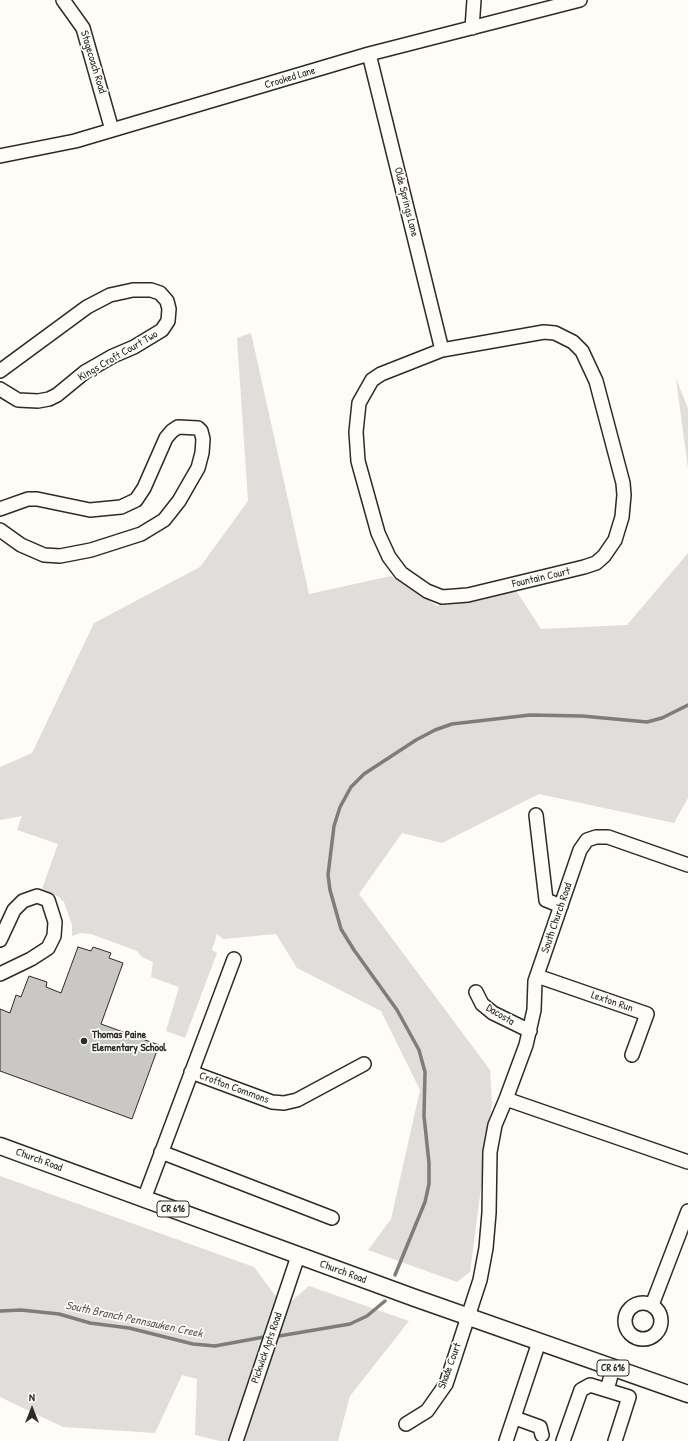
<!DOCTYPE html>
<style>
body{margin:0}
#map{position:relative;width:688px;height:1441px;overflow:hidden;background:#fdfcf7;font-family:"Patrick Hand",sans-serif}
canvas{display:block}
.north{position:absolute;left:12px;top:1389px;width:40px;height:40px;-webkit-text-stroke:3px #fdfcf7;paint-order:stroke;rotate:0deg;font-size:11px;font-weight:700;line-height:16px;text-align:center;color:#2b2b2b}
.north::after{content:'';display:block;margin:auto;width:14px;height:18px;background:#2b2b2b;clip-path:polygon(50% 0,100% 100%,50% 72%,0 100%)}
</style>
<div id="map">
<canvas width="688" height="1441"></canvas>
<div class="north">N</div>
</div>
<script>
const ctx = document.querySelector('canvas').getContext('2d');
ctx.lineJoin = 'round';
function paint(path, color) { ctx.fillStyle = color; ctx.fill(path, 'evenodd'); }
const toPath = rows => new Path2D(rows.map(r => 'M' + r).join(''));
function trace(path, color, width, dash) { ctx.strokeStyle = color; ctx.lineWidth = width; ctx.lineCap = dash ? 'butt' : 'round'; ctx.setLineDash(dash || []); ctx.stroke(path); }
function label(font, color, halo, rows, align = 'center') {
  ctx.font = font + ' "Patrick Hand",sans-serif'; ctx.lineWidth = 3.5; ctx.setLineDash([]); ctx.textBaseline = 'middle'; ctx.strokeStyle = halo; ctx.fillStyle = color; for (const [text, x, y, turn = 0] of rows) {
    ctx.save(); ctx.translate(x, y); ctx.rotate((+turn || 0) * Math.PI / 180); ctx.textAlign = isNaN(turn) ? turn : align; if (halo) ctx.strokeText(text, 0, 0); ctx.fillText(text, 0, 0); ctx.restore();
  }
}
const green = toPath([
 [251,333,309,594,391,576,437,606,513,586,541,629,627,625,688,553,688,798,674,823,539,794,442,843,402,833,359,894,490,1070,492,1104,470,1272,457,1282,368,1250,391,1219,420,1090,381,1011,297,968,276,934,223,939,217,934,212,950,217,953,185,1038,166,1031,179,987,151,977,153,962,142,957,137,951,91,934,81,933,72,936,72,925,64,902,59,897,42,889,58,844,17,830,22,816,0,820,0,767,32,753,94,623,200,567,248,501,237,338],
 [676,379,688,408,688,468],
 [0,1176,254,1267,274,1294,287,1305,309,1286,409,1321,350,1396,338,1441,220,1441,195,1435,197,1379,182,1375,155,1433,63,1427,0,1397]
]);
const stream = toPath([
 [395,1275,425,1202,429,1184,429,1163,424,1116,425,1072,419,1050,397,1010,354,950,341,929,330,890,328,875,334,826,340,807,351,787,364,774,416,740,435,730,452,724,530,715,582,716,647,722,662,718,688,705],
 [0,1311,21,1310,59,1314,90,1323,129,1328,193,1344,215,1346,264,1337],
 [279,1336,350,1324,367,1316,385,1301]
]);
const building = toPath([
 [78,947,91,951,93,947,111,953,109,958,123,963,101,1024,159,1045,132,1119,0,1071,0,1009,10,1013,16,995,21,997,29,976,47,982,46,987,61,993,78,947]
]);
const minor = toPath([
 [63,0,83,28,112,130],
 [472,28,474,0],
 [369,54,442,350],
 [0,156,75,141,369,54,580,0],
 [544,332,555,333,573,342,582,351,596,381,623,483,624,495,622,517,615,540,604,556,596,563,584,567,468,595,442,597,427,591,401,573,389,557,378,533,358,461,356,432,359,403,372,380,381,374,442,350,544,332],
 [0,371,87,307,110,295,133,290,151,290,160,293,167,301,169,309,168,321,162,330,134,347,113,356,85,372,57,395,49,399,38,401,18,400,0,389],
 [0,509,28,499,37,499,90,510,121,507,136,500,144,488,166,438,172,431,178,427,198,428,201,431,203,439,202,453,198,468,179,501,164,520,141,534,91,550,60,556,44,555,21,545,0,530],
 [536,815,546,900,561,906],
 [0,940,14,910,23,901,37,896,48,900,55,922,54,936,48,948,31,959,0,974],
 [537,976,647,1014,632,1055],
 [476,992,482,1004,493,1013,530,1031],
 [191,1072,272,1102,284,1103,297,1100,364,1064],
 [506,1099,688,1162],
 [161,1152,332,1218],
 [144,1199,234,959],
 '625 1321a18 18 0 1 1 36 0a18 18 0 1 1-36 0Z',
 [652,1305,688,1211],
 [607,1390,613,1368],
 [515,1418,540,1427,542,1435],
 [406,1424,427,1411,446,1384,480,1280,486,1248,489,1213,490,1152,495,1125,506,1099,526,1045,534,1010,535,981,580,850,587,840,596,837,608,837,688,865],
 [236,1441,298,1256],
 [506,1441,539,1342],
 [563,1441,581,1390,590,1385,629,1397,615,1441]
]);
const major = toPath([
 [0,1146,415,1298,688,1394]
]);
const markers = [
 [84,1041,4,"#2b2b2b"]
];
const shields = [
 [173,1209,32],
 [613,1368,32]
];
const shieldNames = [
 ["CR 616",173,1209],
 ["CR 616",613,1368]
];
const streetNames = [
 ["Stagecoach Road",93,62,73],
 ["Crooked Lane",290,78,-17],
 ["Olde Springs Lane",406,202,76],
 ["Kings Croft Court Two",118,356,-30],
 ["Fountain Court",541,578,-13],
 ["South Church Road",557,918,-71],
 ["Lexton Run",612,1002,19],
 ["Dacosta",500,1015,31],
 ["Crofton Commons",234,1088,20],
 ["Church Road",39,1160,20],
 ["Church Road",343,1272,20],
 ["Pickwick Apts Road",267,1348,-71],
 ["Shade Court",450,1366,-70]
];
const poiNames = [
 ["Thomas Paine",92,1035],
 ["Elementary School",92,1048]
];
const waterNames = [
 ["South Branch Pennsauken Creek",134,1320,12]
];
paint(green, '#dfdeda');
trace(stream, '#7e7d7b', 3.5);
paint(building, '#c9c8c4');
trace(building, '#2b2b2b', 1);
trace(minor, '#2b2b2b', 16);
trace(major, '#2b2b2b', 19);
trace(minor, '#fdfcf7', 13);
trace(major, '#fdfcf7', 16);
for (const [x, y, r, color] of markers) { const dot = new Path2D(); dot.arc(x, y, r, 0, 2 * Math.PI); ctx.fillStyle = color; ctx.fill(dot); trace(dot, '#fdfcf7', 1.5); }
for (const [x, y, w] of shields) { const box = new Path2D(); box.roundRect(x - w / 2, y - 8, w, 16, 3); ctx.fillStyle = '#fdfcf7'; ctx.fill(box); trace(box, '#2b2b2b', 1); }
label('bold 10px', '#2b2b2b', null, shieldNames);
label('11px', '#2b2b2b', '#fdfcf7', streetNames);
label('bold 11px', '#2b2b2b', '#fdfcf7', poiNames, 'left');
label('italic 12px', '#5b5b5a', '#fdfcf7', waterNames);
</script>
